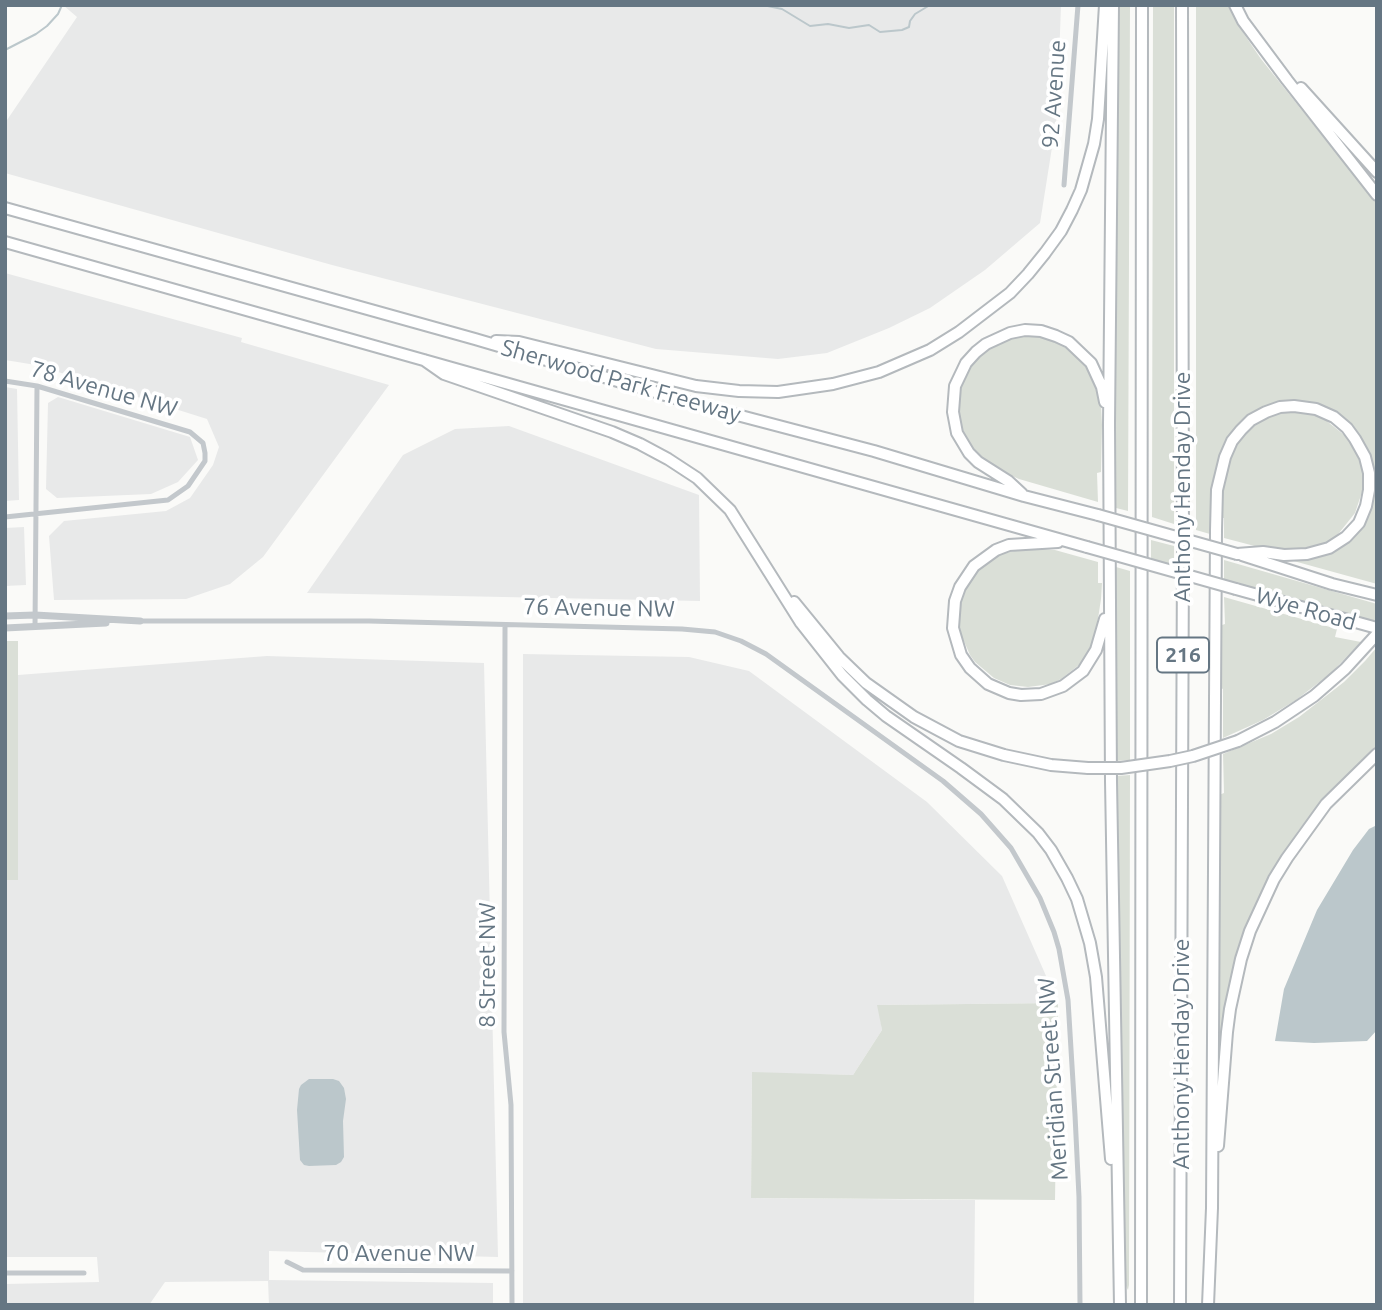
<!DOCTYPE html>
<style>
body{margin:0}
#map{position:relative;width:1382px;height:1310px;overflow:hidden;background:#fafaf8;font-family:Ubuntu,sans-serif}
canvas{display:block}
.frame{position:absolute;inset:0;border:7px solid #657683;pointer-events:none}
</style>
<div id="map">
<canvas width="1382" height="1310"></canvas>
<div class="frame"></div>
</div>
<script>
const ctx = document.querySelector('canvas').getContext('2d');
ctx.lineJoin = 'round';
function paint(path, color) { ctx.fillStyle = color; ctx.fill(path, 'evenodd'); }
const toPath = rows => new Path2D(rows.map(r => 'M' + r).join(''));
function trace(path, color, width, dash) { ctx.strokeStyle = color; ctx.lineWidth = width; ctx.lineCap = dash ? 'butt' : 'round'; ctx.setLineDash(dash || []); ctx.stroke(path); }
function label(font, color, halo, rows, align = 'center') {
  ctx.font = font + ' Ubuntu,sans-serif'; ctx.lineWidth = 7; ctx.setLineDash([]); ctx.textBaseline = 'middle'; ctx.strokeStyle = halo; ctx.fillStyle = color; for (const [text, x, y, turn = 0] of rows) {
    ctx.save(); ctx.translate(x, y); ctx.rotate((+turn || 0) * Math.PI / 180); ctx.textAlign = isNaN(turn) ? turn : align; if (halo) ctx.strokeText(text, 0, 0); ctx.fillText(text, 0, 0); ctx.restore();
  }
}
const built = toPath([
 [63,5,1061,5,1057,116,1040,223,985,270,930,308,889,328,827,353,778,359,656,349,332,265,5,173,5,123,77,17],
 [5,273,242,338,241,342,389,385,263,557,230,584,186,599,54,600,49,536,64,521,166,511,190,498,213,465,219,447,207,419,36,365,5,360],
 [5,387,17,389,19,500,5,501],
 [58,397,190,437,198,460,178,482,151,494,57,498,46,489,48,403],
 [509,426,699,495,700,601,307,593,403,455,455,429],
 [24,527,26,585,5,586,5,528],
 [523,654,689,657,749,671,927,802,1002,876,1058,1003,878,1005,882,1030,853,1075,752,1073,751,1198,975,1200,974,1305,523,1305],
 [267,656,484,663,498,1257,269,1251,269,1280,493,1283,493,1305,269,1305,268,1281,165,1282,149,1305,5,1305,5,1284,99,1282,97,1257,5,1257,5,880,18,879,18,675]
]);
const green = toPath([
 [1117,5,1130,5,1128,511,1116,508,1116,215],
 [1153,5,1174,5,1174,524,1152,517],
 [1196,5,1228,5,1238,25,1261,59,1377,204,1377,584,1290,560,1300,560,1318,557,1331,552,1361,523,1368,454,1356,431,1346,421,1273,404,1260,409,1245,418,1229,436,1220,453,1212,489,1210,534,1196,530],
 [1024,335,1041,336,1065,345,1084,362,1096,387,1101,404,1102,425,1101,472,1097,473,1098,502,1019,479,1001,471,979,456,963,434,958,411,959,395,965,374,974,360,986,349,1000,340],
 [1289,412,1311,414,1323,418,1348,438,1360,459,1363,473,1362,492,1355,513,1335,538,1319,546,1305,550,1270,550,1224,538,1224,518,1219,518,1224,466,1242,434,1257,422,1268,416],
 [1151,540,1174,546,1174,565,1151,559],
 [1028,548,1055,550,1098,562,1098,583,1102,583,1101,599,1096,632,1091,646,1086,655,1079,665,1061,679,1051,684,1028,687,1010,685,994,678,975,662,970,655,963,639,960,631,959,614,963,596,968,584,978,569,1001,554],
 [1224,560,1377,604,1377,622,1224,579],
 [1116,567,1130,571,1130,760,1115,761],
 [1224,597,1337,629,1335,637,1361,642,1330,674,1296,700,1263,720,1223,738,1223,689,1218,687,1219,626,1225,624],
 [5,641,18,641,18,880,5,880],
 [1377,647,1377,750,1330,793,1298,831,1281,858,1249,924,1219,1079,1219,795,1224,793,1223,754,1271,734,1299,717,1344,682,1365,661],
 [1130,775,1129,1285,1128,1290,1125,1284,1119,1031,1116,776],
 [1058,1003,1055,1200,751,1198,752,1072,853,1075,882,1030,877,1005]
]);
const water = toPath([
 [1377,825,1377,1030,1367,1041,1314,1043,1275,1041,1284,989,1317,910,1353,850,1369,829],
 [309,1079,333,1079,339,1081,344,1088,346,1099,343,1121,344,1157,341,1162,336,1165,309,1166,304,1165,300,1160,297,1110,299,1089,301,1085]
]);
const stream = toPath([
 [763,5,782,9,810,26,828,24,849,28,869,25,880,32,902,30,909,27,910,21,915,14,930,5],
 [5,50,36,34,47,26,58,14,62,5]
]);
const minor = toPath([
 [1064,185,1078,5],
 [5,381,37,386,190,432,203,443,205,453,205,461,188,486,168,500,5,517],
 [140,621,369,621,682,629,715,632,741,641,766,654,943,781,981,814,1011,848,1040,898,1054,932,1059,949,1068,1000,1075,1115,1079,1197,1080,1305],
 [505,626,504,1032,511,1105,512,1305],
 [35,627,37,386],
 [287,1262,303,1270,512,1271],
 [5,1273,84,1273]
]);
const tertiary = toPath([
 [5,616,35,615,140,621],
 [5,628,106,623]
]);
const motorway = toPath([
 [1113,5,1109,424,1111,781,1120,1305],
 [1235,5,1243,21,1287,80,1377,195],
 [1301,88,1377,172],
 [5,208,475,339,699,405,874,451,1024,496,1098,515],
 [5,242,1087,547],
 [496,341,519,342,696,386,739,391,778,392,833,384,879,372,930,350,959,332,1010,293,1028,274,1045,253,1061,231,1072,210,1081,190,1094,144,1098,119,1105,5],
 [424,360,444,374,612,432,640,444,668,459,697,478,730,510,801,623,842,675,867,700,886,716,961,768,1003,799,1038,833,1051,850,1067,878,1077,899,1090,943,1096,977,1111,1159],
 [1022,494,1008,481,978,462,969,453,957,433,953,412,955,386,966,363,976,352,986,344,1010,333,1025,330,1041,331,1056,336,1069,342,1091,363,1102,387,1105,402],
 [1058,542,1009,545,996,550,974,566,960,587,955,601,953,628,961,655,970,668,988,684,1009,693,1021,695,1041,694,1063,686,1083,671,1096,650,1105,619],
 [1242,555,1332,584,1377,595],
 [1236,589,1377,628],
 [794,602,839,657,866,683,914,717,959,741,1004,755,1051,765,1088,768],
 [1238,741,1275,722,1314,696,1345,669,1377,634],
 [1218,1146,1227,1032,1230,1009,1241,959,1250,931,1274,879,1287,858,1326,804,1377,754],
 [1141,1305,1142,5],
 [1180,1305,1183,552,1182,5],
 [1208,1305,1212,1208,1216,530,1217,490,1225,457,1232,441,1241,430,1251,420,1266,412,1280,407,1294,406,1316,409,1334,417,1347,428,1355,439,1365,457,1369,473,1369,490,1366,506,1359,523,1346,537,1329,548,1307,554,1284,555,1263,552,1237,554]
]);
const motorwayBridge = toPath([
 [1098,515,1237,554],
 [1087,547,1236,589],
 [1088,768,1121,768,1170,761,1193,756,1238,741]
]);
const shields = [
 [1183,655,52]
];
const shieldNames = [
 ["216",1183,655]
];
const streetNames = [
 ["92 Avenue",1054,94,-86],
 ["Sherwood Park Freeway",621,381,16],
 ["78 Avenue NW",104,389,16],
 ["Anthony Henday Drive",1182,487,-90],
 ["76 Avenue NW",599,608,1],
 ["Wye Road",1306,609,16],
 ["8 Street NW",487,965,-90],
 ["Anthony Henday Drive",1181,1054,-90],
 ["Meridian Street NW",1053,1079,-94],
 ["70 Avenue NW",399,1253]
];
paint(built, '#e8e9e9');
paint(green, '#dadfd7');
paint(water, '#bbc7cb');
trace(stream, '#bbc7cb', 2);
trace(motorway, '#b4b9bd', 14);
trace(minor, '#c3c8cc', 5);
trace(tertiary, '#c3c8cc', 7);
trace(motorway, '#fff', 10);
trace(motorwayBridge, '#b4b9bd', 14, []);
trace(motorwayBridge, '#fff', 10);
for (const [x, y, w] of shields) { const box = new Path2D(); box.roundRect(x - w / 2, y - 17.5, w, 35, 5); ctx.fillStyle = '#fff'; ctx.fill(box); trace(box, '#657683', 2); }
label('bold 21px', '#657683', null, shieldNames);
label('23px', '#657683', '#fff', streetNames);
</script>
